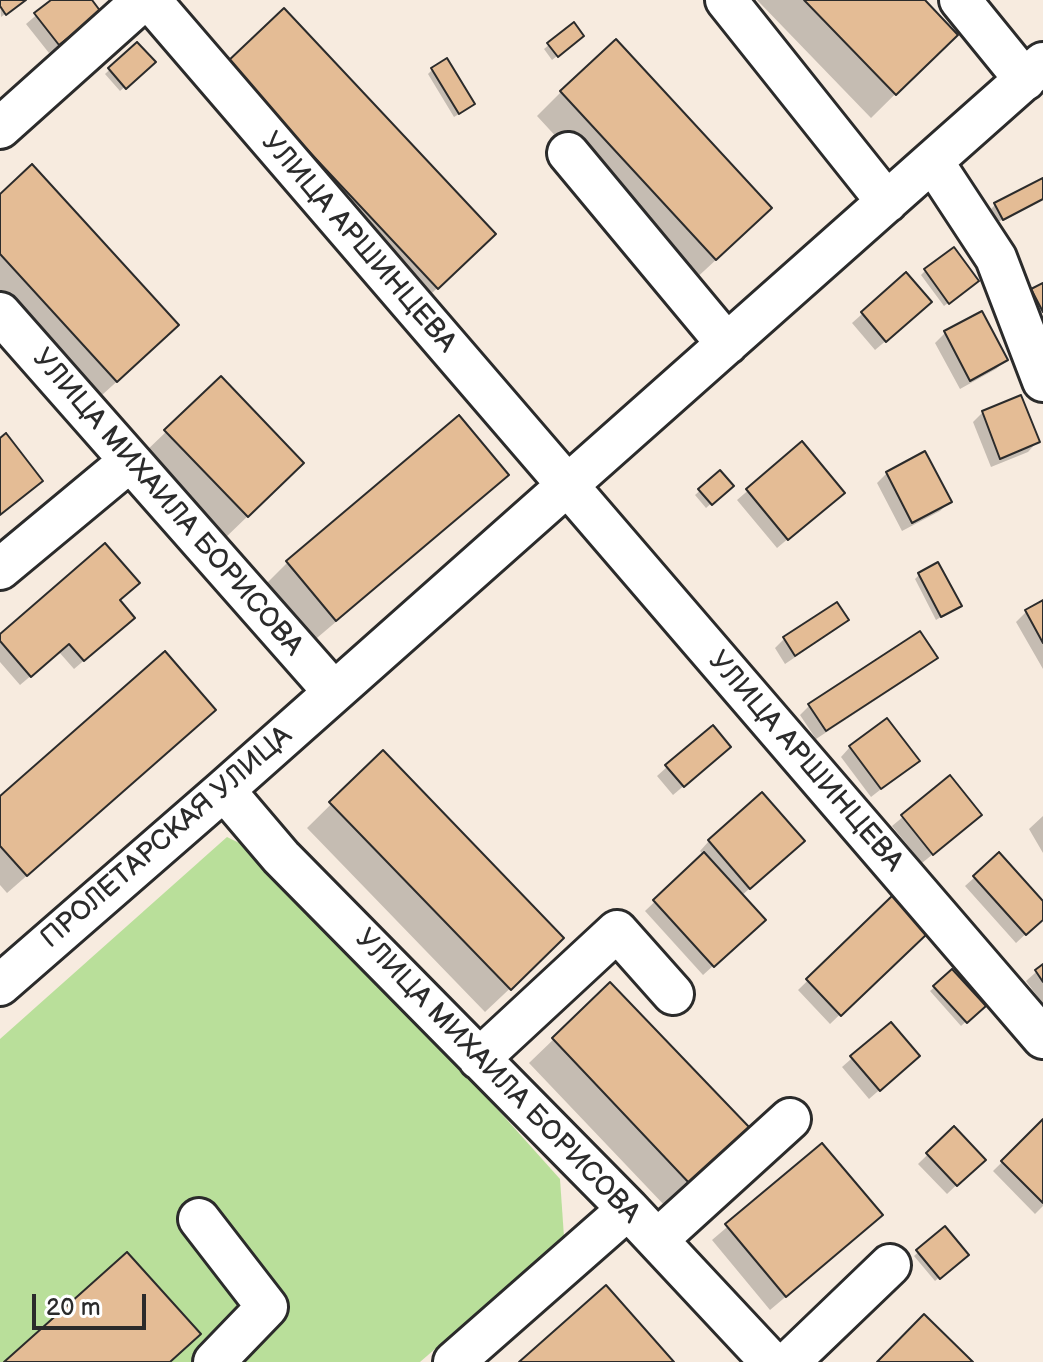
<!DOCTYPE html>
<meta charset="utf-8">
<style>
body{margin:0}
#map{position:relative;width:1043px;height:1362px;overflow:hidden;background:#f7ebdf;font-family:"Balsamiq Sans",sans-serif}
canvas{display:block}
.scale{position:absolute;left:32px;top:1294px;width:114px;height:36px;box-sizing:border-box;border:4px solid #2b2b2b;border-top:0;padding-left:10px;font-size:24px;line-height:28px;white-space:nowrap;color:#2b2b2b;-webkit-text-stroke:6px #fff;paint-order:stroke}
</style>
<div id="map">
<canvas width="1043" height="1362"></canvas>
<div class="scale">20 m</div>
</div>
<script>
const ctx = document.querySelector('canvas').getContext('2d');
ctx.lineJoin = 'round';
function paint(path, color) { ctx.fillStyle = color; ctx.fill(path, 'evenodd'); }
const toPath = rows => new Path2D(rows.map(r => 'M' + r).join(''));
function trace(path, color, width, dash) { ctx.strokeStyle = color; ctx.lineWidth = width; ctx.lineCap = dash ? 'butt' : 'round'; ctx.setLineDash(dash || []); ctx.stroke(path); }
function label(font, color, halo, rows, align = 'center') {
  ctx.font = font + ' "Balsamiq Sans",sans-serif'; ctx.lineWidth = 6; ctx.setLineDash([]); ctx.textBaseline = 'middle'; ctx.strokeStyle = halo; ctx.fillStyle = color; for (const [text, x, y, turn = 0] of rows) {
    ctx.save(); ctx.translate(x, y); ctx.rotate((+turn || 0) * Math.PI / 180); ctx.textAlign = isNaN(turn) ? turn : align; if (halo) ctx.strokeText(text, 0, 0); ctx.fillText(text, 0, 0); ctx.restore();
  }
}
const green = toPath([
 [227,837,274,860,560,1179,564,1237,420,1362,0,1362,0,1039]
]);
const shadow = toPath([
 [0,0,24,0,1,17],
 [54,0,89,0,89,21,49,53,26,24],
 [757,0,922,0,955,35,871,118],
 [573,25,578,40,552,60,544,49],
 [137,44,153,62,120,91,105,74],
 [227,64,470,257,413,311],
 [432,70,469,108,454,117,428,74],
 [561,92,746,232,691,283,537,116],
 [1043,182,1043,199,998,222,991,209,995,205],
 [0,196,153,349,92,404,0,304],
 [925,271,972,285,944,306,921,275],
 [906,275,920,312,875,350,852,323],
 [1043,285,1043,313,1038,315,1028,295],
 [981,314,1006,360,996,369,960,389,935,343,945,333],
 [221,379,278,487,223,540,142,455],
 [983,412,1037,442,1028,452,991,467,973,422],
 [459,418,506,474,482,498,311,643,263,587,287,563],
 [802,444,832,502,777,548,737,500],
 [720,473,731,486,706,508,695,495],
 [887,473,949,502,940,511,902,531,877,483],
 [920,574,959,606,936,620,915,579],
 [118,601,123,627,74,669,59,652,20,685,0,662,0,636],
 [1043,603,1043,669,1016,622,1026,612],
 [846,620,837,629,785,664,775,648,784,639],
 [935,657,926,667,816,739,800,715,809,706],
 [196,728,7,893,0,885,0,798],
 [850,747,917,761,871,797,841,757],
 [383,753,538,962,485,1012,307,828],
 [719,756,673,795,657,776,667,767],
 [950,778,970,824,922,863,892,826],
 [762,795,793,851,741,896,754,929,703,975,645,911,704,855,700,851,709,841],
 [1043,816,1043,853,1029,829],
 [975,877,1043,904,1043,918,1016,943,965,886],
 [892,899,925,933,830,1024,798,990],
 [1043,966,1043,1004,1026,981],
 [952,972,983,1006,961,1026,930,991],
 [610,985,747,1128,666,1207,529,1063],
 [891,1024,908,1065,869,1099,842,1067],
 [1043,1122,1043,1206,1035,1214,993,1171],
 [954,1129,983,1160,947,1194,918,1164],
 [822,1146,866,1229,770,1310,712,1240],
 [944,1229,966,1254,935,1281,914,1256]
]);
const building = toPath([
 [0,0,26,0,6,15,0,6,0,0],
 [51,0,92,0,101,12,59,45,34,13,51,0],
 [804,0,925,0,958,35,896,95,804,0],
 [284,8,496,234,438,289,226,63,284,8],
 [574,22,584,36,558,57,547,43,574,22],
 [616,39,772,208,716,260,560,91,616,39],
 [137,42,156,62,126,89,108,68,137,42],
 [447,58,475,104,459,114,431,68,447,58],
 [32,164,179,325,117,382,0,254,0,194,32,164],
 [1043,178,1043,199,1003,220,994,203,1043,178],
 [954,247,979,281,949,304,924,269,954,247],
 [906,272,932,302,886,342,861,312,906,272],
 [1043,283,1043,312,1031,289,1043,283],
 [982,311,1008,360,970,381,944,331,982,311],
 [221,376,304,463,248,517,164,430,221,376],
 [1021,395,1040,442,1000,459,982,411,1021,395],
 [459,415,509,475,336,621,286,561,459,415],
 [6,433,43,481,0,515,0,438,6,433],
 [802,441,845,493,788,540,746,489,802,441],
 [925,451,952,502,912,523,886,472,925,451],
 [720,470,734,486,712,505,698,489,720,470],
 [105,543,140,583,120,600,135,618,84,661,69,644,31,677,0,641,0,634,105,543],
 [938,562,962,606,941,617,918,573,938,562],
 [1043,600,1043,643,1025,610,1043,600],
 [837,602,849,620,795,656,783,637,837,602],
 [920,631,938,658,826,731,808,704,920,631],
 [165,651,216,710,27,876,0,846,0,796,165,651],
 [887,718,920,761,881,789,849,746,887,718],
 [713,725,731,747,684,787,665,765,713,725],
 [383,750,564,938,511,990,329,802,383,750],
 [950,775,982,815,933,855,901,815,950,775],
 [762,792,805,841,750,889,708,840,762,792],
 [704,852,766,920,714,967,653,900,704,852],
 [999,852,1043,901,1043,920,1026,935,973,876,999,852],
 [892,896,928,933,841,1016,806,979,892,896],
 [1043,964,1043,982,1035,970,1043,964],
 [952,969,986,1006,967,1023,933,986,952,969],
 [610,982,750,1128,691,1185,552,1038,610,982],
 [891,1022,920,1056,880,1091,850,1056,891,1022],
 [1043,1119,1043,1203,1001,1161,1043,1119],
 [954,1126,986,1160,957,1186,926,1153,954,1126],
 [822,1143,883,1215,786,1297,725,1224,822,1143],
 [945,1226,969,1255,940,1279,916,1250,945,1226],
 [127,1252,201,1334,170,1362,4,1362,127,1252],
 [606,1285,674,1362,519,1362,606,1285],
 [924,1314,973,1362,877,1362,924,1314]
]);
const minor = toPath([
 [150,0,1043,1038],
 [726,0,887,202],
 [960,0,1025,80],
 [0,128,143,0],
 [568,153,727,344],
 [933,162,996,258,1043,381],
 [0,313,334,692],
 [0,569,130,461],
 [224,790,281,857,628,1209,771,1362],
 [0,985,224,790,1043,63],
 [479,1059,617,931,673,994],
 [199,1219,267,1307,214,1362],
 [657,1240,790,1119],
 [454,1362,628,1209],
 [789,1362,890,1265]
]);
const streetNames = [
 ["УЛИЦА АРШИНЦЕВА",358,243,49],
 ["УЛИЦА МИХАИЛА БОРИСОВА",167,503,49],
 ["УЛИЦА АРШИНЦЕВА",805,762,49],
 ["ПРОЛЕТАРСКАЯ УЛИЦА",167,838,-41],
 ["УЛИЦА МИХАИЛА БОРИСОВА",497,1077,46]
];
paint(green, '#b9df9a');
paint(shadow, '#0003');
paint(building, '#e4bc95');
trace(building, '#2b2b2b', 2);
trace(minor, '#2b2b2b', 46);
trace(minor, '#fff', 40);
label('28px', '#2b2b2b', '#fff', streetNames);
</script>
